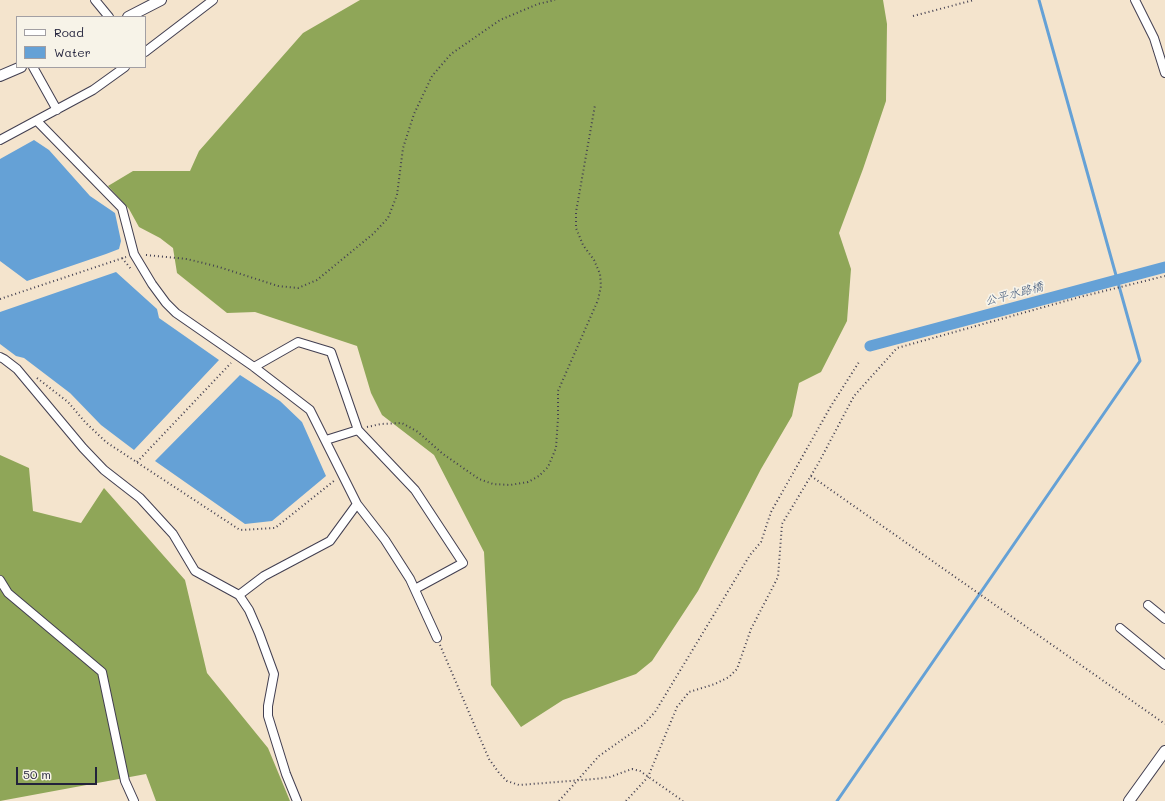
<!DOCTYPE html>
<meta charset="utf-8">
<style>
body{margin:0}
#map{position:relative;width:1165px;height:801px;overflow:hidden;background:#f4e4cd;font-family:Mali,sans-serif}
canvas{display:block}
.legend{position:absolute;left:16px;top:16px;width:130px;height:52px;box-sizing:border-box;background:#f7f3e8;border:1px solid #a29fa3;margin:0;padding:5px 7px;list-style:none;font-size:12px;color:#22223b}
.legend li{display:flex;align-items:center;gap:8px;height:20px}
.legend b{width:20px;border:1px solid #a29fa3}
.scale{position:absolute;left:16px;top:767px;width:81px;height:18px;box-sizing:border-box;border:2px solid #22223b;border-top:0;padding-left:5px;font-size:12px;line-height:14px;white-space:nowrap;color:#22223b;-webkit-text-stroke:3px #f7f3e8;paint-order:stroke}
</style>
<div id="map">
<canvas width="1165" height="801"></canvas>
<ul class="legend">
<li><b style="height:5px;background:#fff"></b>Road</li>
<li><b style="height:11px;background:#65a1d6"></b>Water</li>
</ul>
<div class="scale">50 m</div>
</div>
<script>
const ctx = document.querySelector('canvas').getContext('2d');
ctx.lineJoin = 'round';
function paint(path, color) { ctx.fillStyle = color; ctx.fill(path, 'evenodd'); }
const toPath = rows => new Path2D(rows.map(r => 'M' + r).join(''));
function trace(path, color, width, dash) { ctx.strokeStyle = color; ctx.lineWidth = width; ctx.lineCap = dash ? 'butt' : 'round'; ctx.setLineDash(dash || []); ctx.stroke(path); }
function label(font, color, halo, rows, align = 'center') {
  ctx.font = font + ' Mali,"Klee One",sans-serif'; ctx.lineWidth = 3.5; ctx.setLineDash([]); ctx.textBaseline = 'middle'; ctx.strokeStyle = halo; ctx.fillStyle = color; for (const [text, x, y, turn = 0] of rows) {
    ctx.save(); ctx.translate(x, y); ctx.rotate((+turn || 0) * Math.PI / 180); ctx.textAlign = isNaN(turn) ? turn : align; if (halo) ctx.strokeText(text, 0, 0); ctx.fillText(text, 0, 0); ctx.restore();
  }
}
const forest = toPath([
 [360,0,883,0,887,24,886,101,863,169,839,233,851,269,847,321,821,372,799,383,792,416,761,469,698,591,652,661,636,674,563,700,521,727,491,685,484,552,434,455,382,415,371,393,357,346,255,312,227,313,177,273,173,248,160,238,139,227,129,209,108,186,133,171,190,171,199,151,303,33],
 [0,455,29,468,33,511,81,523,104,488,185,580,207,673,268,748,290,801,156,801,146,774,0,801]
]);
const water = toPath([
 [34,140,49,150,90,196,115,213,121,241,119,249,106,254,27,281,0,261,0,159],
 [116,272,157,309,159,318,219,360,134,450,101,425,70,393,24,358,16,356,0,344,0,312],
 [240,375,280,401,302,422,326,476,272,521,245,524,155,461]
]);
const stream = toPath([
 [837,801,1140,361,1039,0]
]);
const canal = toPath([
 [870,346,1165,267]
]);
const path = toPath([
 [913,16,974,0],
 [146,255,187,259,219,267,278,286,298,288,317,280,373,234,388,218,397,195,403,148,414,114,432,76,451,54,500,20,538,4,555,0],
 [122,258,131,269],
 [0,299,126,257],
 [37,378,68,402,85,422,106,442,240,530,275,528,335,480],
 [367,427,381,424,402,423,418,432,443,454,479,479,493,484,510,485,528,482,539,476,548,467,556,448,558,418,558,391,598,300,601,286,600,274,594,260,583,245,576,228,576,212,595,105],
 [137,462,231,363],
 [811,476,1165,724],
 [440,645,489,759,499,773,507,781,519,785,595,779,610,777,632,769,640,771,683,801],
 [559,801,599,756,643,725,655,712,750,555,761,542,771,512,831,406,859,362],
 [626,801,648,777,677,707,689,692,715,684,729,677,737,669,751,629,778,577,782,524,818,464,854,396,897,348,1080,297,1165,276]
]);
const minor = toPath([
 [95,0,109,17],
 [1135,0,1154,38,1165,73],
 [145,52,213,0],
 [33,67,57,110],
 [37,121,122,208,134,254,152,284,166,303,176,313,254,367,310,410,357,504,385,540,410,579,437,638],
 [0,140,93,90,125,67],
 [0,357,4,359,17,369,83,448,104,470,140,498,173,534,195,571,239,595,249,610,259,633,274,674,268,706,268,716,286,774,297,801],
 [254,367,298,342,331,352,358,430,415,490,463,563,415,589],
 [326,440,358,430],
 [0,580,8,593,102,672,125,781,134,801],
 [239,595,264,576,330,541,357,504],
 [1148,605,1165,619],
 [1120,628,1165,665]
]);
const tertiary = toPath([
 [128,17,161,0],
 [0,76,21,67],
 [1129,801,1165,751]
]);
const waterNames = [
 ["公平水路橋",1014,294,-15]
];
paint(forest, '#8fa658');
paint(water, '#65a1d6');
trace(stream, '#65a1d6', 3);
trace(canal, '#65a1d6', 11);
trace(minor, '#423f51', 10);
trace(tertiary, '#423f51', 12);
trace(path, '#423f51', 2, [1, 3]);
trace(minor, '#fff', 8);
trace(tertiary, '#fff', 10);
label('italic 12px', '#3d5579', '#f7f3e8', waterNames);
</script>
